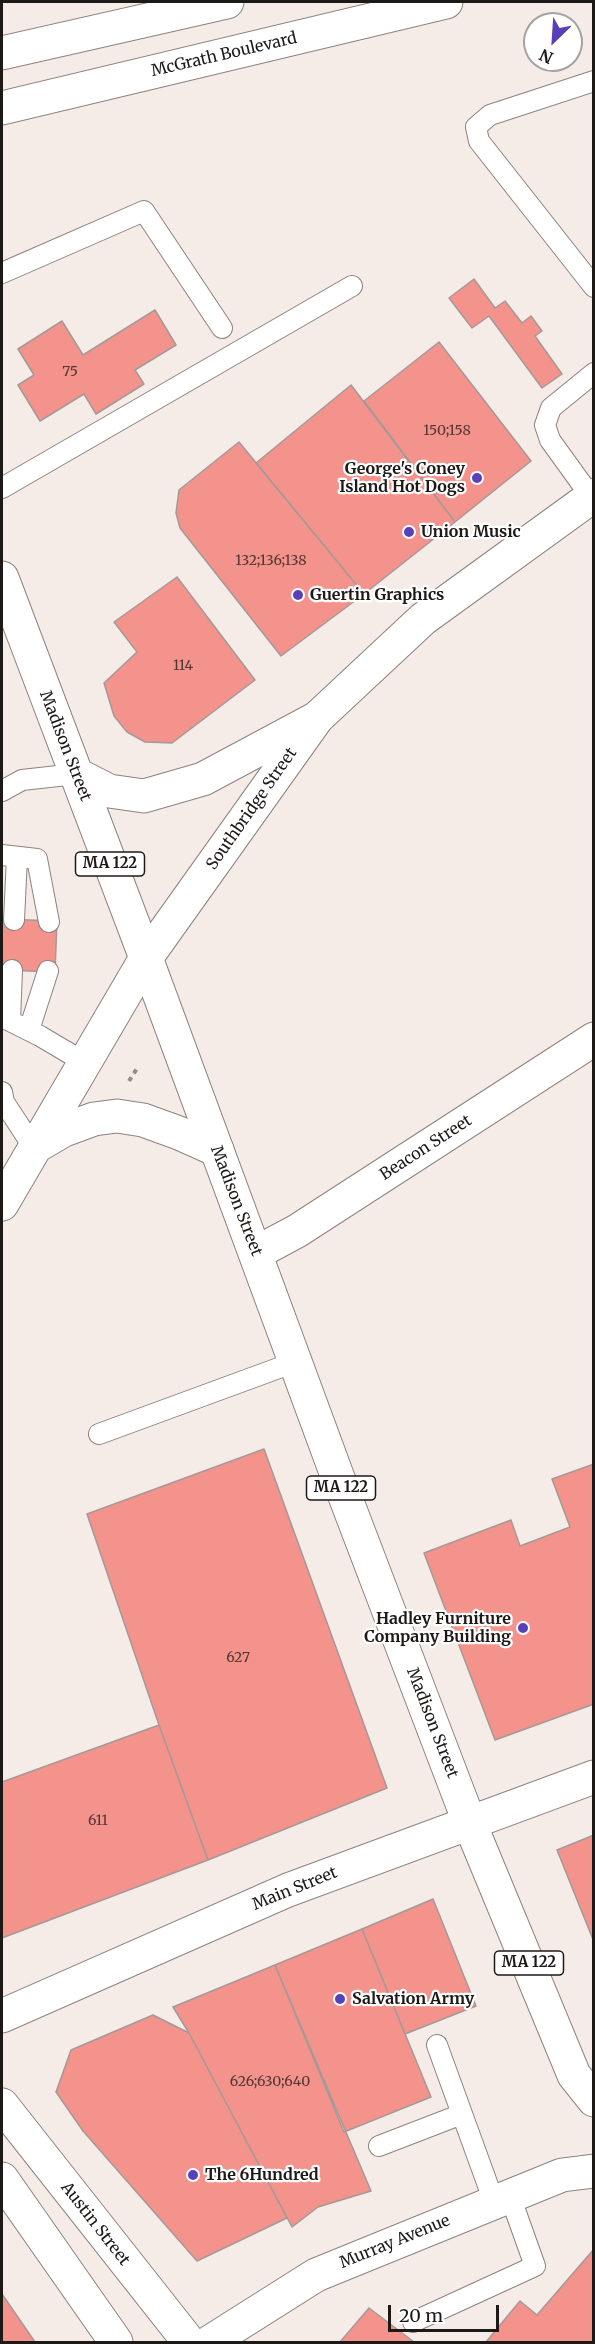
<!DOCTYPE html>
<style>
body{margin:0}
#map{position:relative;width:595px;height:2344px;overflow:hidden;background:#f6ece7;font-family:Merriweather,serif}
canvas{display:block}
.frame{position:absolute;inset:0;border:3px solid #1c1917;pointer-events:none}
.north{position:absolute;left:523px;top:12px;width:60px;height:60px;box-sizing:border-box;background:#fff;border:2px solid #a4a3a2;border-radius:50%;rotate:205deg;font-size:16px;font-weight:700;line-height:24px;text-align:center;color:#1c1917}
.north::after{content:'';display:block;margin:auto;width:21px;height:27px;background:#5840b8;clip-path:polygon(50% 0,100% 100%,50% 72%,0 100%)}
.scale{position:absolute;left:388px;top:2305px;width:111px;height:27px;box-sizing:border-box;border:3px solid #1c1917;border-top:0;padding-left:8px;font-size:18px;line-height:21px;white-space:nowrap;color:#1c1917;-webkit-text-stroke:4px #fff;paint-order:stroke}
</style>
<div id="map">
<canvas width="595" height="2344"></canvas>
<div class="frame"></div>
<div class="north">N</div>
<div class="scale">20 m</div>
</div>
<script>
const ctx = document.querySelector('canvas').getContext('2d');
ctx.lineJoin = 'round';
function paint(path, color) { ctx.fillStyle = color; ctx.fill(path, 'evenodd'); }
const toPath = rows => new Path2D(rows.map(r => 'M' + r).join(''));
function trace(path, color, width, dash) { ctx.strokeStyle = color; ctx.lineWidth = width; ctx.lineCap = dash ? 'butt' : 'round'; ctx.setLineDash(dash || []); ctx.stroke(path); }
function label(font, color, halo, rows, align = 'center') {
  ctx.font = font + ' Merriweather,serif'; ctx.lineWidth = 4.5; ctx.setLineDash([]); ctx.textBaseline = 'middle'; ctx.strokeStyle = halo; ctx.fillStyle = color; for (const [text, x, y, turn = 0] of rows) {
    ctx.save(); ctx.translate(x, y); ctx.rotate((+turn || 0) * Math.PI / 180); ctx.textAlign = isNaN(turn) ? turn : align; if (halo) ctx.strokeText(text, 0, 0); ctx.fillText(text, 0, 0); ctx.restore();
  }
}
const building = toPath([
 [474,279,495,308,505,301,522,323,531,316,542,331,535,336,562,374,542,388,489,316,472,328,449,298,474,279],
 [155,310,176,345,135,370,144,384,96,414,84,394,40,421,18,385,34,375,18,349,62,321,83,355,155,310],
 [439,342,531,461,455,522,364,401,439,342],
 [351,385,455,522,364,594,256,463,351,385],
 [239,442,364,594,281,656,180,528,176,513,179,490,239,442],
 [177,577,255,680,172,743,145,742,127,732,114,716,104,683,137,652,114,622,177,577],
 [2,919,57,921,55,972,2,970,2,919],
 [264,1449,387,1788,208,1860,159,1725,87,1514,264,1449],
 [594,1464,594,1704,495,1740,424,1553,511,1520,520,1546,570,1527,552,1479,594,1464],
 [159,1725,208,1860,2,1938,2,1782,159,1725],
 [594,1835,594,1942,557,1850,594,1835],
 [433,1899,476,2006,405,2034,362,1929,433,1899],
 [362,1929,431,2097,344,2132,275,1965,362,1929],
 [275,1965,371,2191,318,2207,292,2227,189,2033,173,2007,275,1965],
 [153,2015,189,2033,287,2218,197,2261,83,2131,56,2092,71,2050,153,2015],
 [594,2249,594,2342,486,2342,520,2301,537,2315,594,2249],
 [2,2294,35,2342,2,2342,2,2294],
 [369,2308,414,2342,340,2342,369,2308]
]);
const path = toPath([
 [129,1081,138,1067]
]);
const lane = toPath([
 [594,81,490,115,476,127,479,141,594,287],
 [2,273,144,211,222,328],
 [594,373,551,408,545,425,550,440,594,501],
 [2,488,352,286],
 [2,791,22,780,76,774],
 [2,855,37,859,49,922],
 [14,920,17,857],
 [2,1017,40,1036,84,1062],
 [10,1021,12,970],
 [29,1030,48,971],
 [2,1092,4,1102,34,1148],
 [99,1434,295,1362],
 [437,2045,494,2202],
 [379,2146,462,2114],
 [413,2322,535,2266,510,2196]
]);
const street = toPath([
 [256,1253,297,1231,594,1039]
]);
const secondary = toPath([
 [35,1147,64,1130,94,1119,117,1116,143,1120,179,1133,217,1150],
 [2,1204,146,958,317,718,423,619,594,495],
 [2,2105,189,2342],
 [2,2179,116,2342],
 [210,2342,316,2275,562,2175,594,2171]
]);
const primary = toPath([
 [2,53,227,2],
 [2,108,446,2],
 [2,578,146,958,338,1478,470,1824,574,2075,594,2100],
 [76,774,109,791,144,796,203,779,317,718],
 [2,2016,288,1890,594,1777]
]);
const markers = [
 [477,478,6,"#5840b8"],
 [409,532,6,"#5840b8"],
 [298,595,6,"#5840b8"],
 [523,1628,6,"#5840b8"],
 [340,1999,6,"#5840b8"],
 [193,2175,6,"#5840b8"]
];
const numberNames = [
 ["75",70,372],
 ["150;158",447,431],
 ["132;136;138",271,561],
 ["114",183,666],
 ["627",238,1658],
 ["611",98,1821],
 ["626;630;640",270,2082]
];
const shields = [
 [110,864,69],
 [341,1488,69],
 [529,1963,69]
];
const shieldNames = [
 ["MA 122",110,864],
 ["MA 122",341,1488],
 ["MA 122",529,1963]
];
const streetNames = [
 ["McGrath Boulevard",224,55,-13],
 ["Madison Street",65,746,69],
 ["Southbridge Street",252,809,-55],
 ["Beacon Street",426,1148,-33],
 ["Madison Street",236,1201,69],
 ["Madison Street",432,1723,69],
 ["Main Street",295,1889,-22],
 ["Austin Street",95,2224,52],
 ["Murray Avenue",395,2242,-22]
];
const poiNames = [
 ["George's Coney",465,469,"right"],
 ["Island Hot Dogs",465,487,"right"],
 ["Union Music",421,532],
 ["Guertin Graphics",310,595],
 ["Hadley Furniture",511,1619,"right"],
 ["Company Building",511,1637,"right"],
 ["Salvation Army",352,1999],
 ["The 6Hundred",205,2175]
];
paint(building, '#f4928c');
trace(building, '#a49998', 1.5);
trace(lane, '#8c837e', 22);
trace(street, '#8c837e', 35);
trace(secondary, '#8c837e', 35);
trace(primary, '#8c837e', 35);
trace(path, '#928b87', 4, [4.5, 4.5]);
trace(lane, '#fff', 20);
trace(street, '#fff', 33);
trace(secondary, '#fff', 33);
trace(primary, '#fff', 33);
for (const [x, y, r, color] of markers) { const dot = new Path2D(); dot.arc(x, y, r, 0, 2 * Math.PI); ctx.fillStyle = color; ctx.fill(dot); trace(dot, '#fff', 2); }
label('14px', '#523734', null, numberNames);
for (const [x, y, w] of shields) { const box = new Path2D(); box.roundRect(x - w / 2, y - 12, w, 24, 4.5); ctx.fillStyle = '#fff'; ctx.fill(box); trace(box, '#1c1917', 1.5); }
label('bold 15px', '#1c1917', null, shieldNames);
label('16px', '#1c1917', '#fff', streetNames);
label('bold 16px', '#1c1917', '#fff', poiNames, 'left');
</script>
